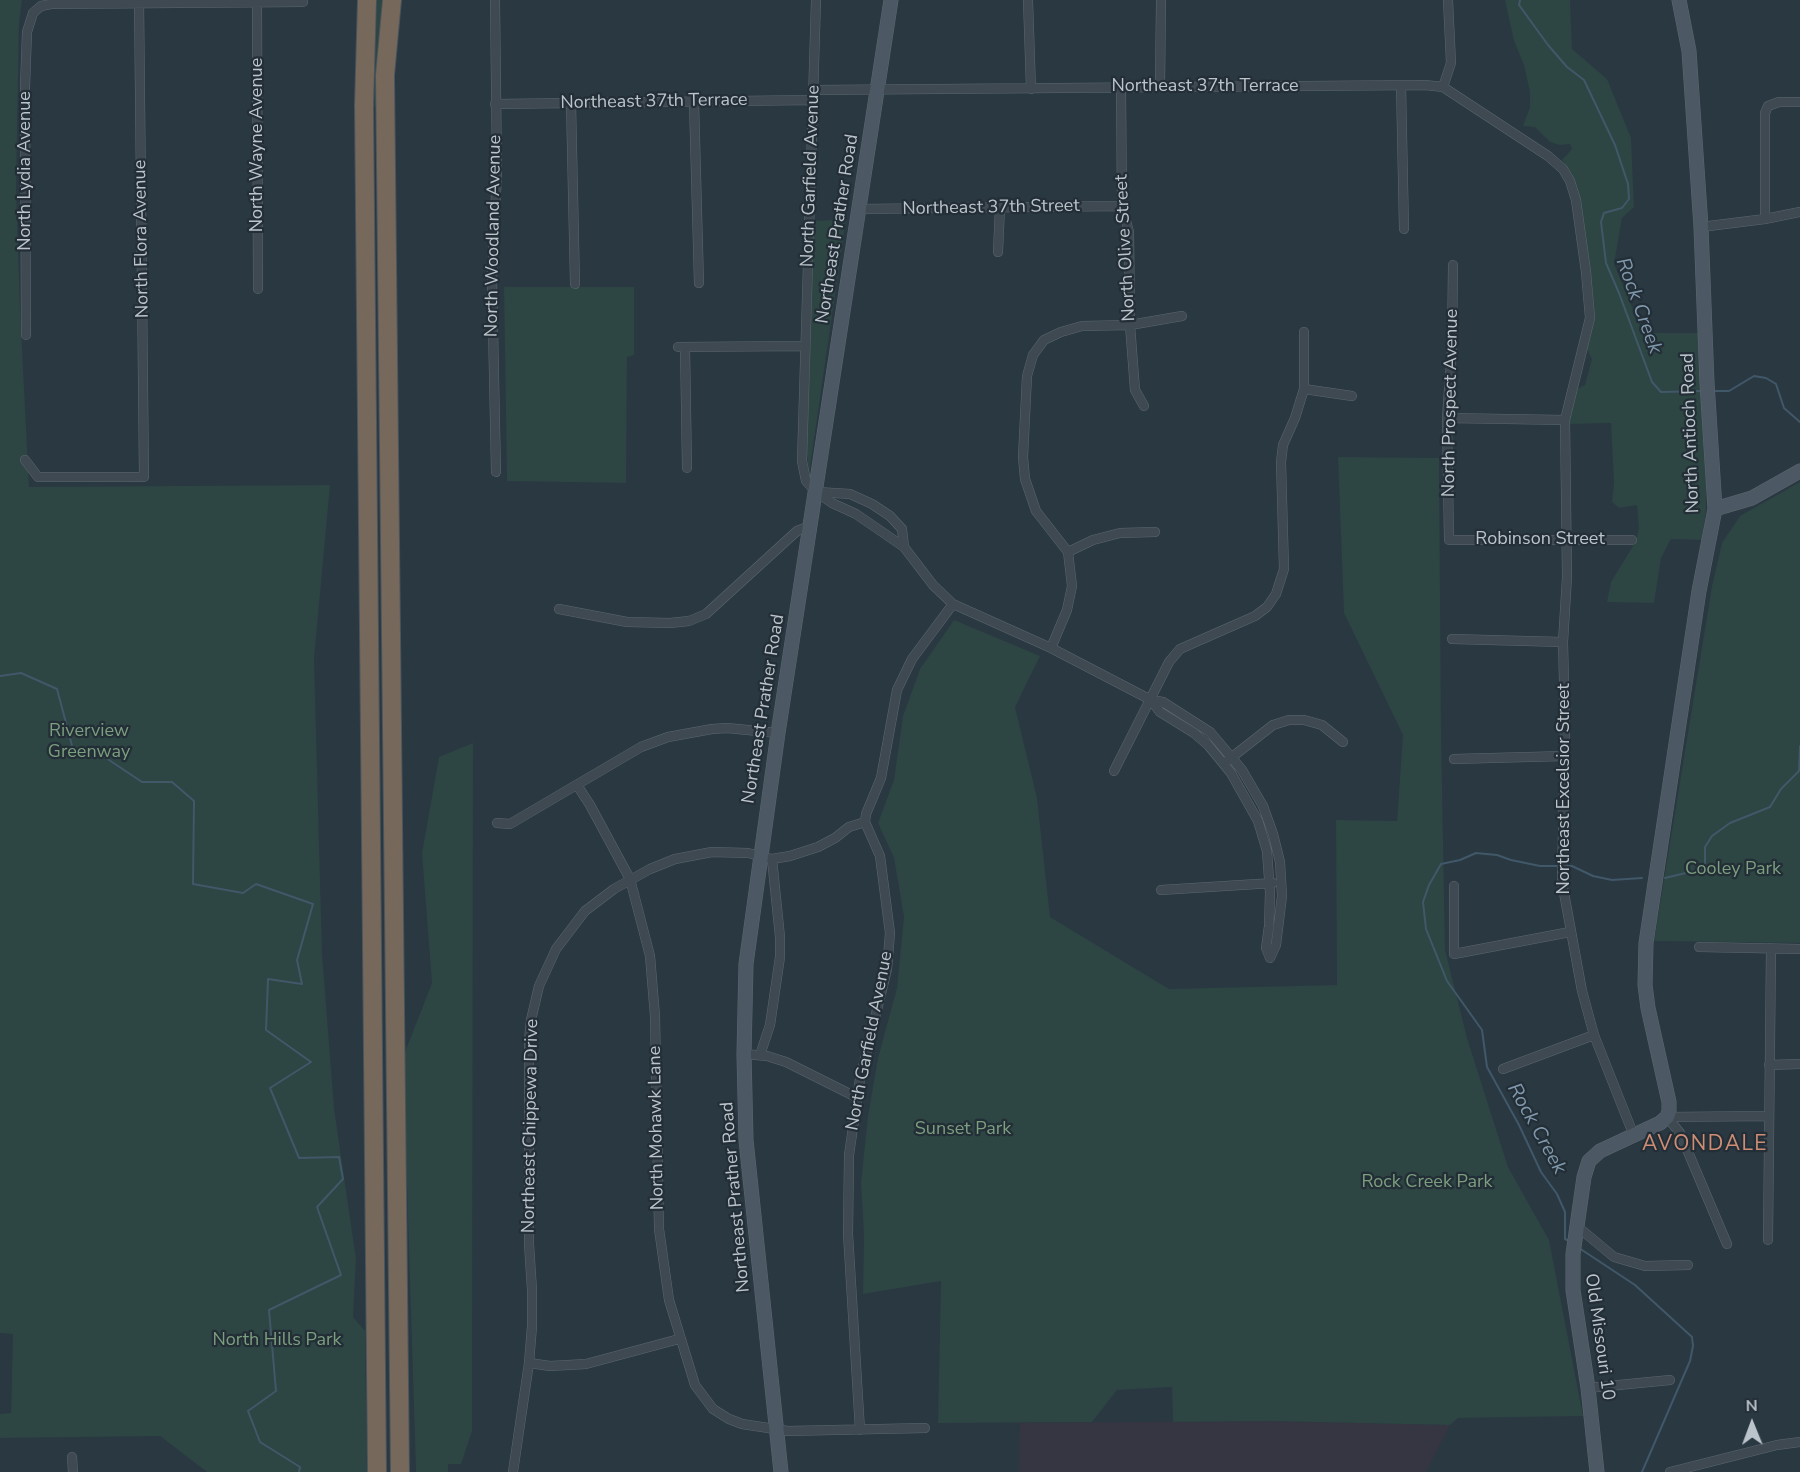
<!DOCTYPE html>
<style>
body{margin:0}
#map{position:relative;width:1800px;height:1472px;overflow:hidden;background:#2a3842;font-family:"Nunito Sans",sans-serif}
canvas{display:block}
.north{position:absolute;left:1722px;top:1394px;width:60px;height:60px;-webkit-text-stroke:4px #232e37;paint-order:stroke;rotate:359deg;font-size:16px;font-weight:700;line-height:24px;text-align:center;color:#bbc4cb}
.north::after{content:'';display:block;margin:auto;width:21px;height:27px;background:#bbc4cb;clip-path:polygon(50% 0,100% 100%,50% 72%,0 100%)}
</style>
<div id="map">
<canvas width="1800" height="1472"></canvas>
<div class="north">N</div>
</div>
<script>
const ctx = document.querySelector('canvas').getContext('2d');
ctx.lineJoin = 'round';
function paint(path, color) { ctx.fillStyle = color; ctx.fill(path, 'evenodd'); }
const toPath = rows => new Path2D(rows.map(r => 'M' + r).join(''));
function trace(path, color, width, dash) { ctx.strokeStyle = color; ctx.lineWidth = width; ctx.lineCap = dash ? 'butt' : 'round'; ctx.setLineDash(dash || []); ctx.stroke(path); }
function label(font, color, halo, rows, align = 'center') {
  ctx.font = font + ' "Nunito Sans",sans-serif'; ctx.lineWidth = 4.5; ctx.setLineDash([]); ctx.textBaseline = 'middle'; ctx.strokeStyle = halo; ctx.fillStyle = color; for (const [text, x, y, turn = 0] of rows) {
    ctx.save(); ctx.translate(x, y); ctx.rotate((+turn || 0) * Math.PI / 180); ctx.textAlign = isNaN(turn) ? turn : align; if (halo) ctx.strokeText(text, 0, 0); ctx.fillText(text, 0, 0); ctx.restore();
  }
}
const medical = toPath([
 [1269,1421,1450,1425,1426,1472,1019,1472,1020,1423]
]);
const green = toPath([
 [0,0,22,0,19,24,16,188,20,309,29,487,330,485,314,659,322,953,334,1108,356,1259,353,1317,365,1331,367,1472,207,1472,160,1436,0,1438,0,1414,11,1413,13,1334,0,1333],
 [377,0,383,0,378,108,373,107],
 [1505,0,1570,0,1572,49,1607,79,1631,138,1634,207,1622,218,1614,264,1643,333,1699,333,1706,482,1706,511,1702,540,1671,539,1661,558,1654,603,1607,602,1611,582,1636,541,1639,528,1637,505,1619,508,1612,502,1614,483,1611,423,1569,424,1569,416,1577,389,1585,385,1592,359,1587,349,1593,320,1574,179,1562,160,1572,149,1570,144,1560,145,1550,142,1535,127,1523,126,1530,107,1530,92,1524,65,1514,41],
 [846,219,809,474,807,451,814,221],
 [504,287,634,287,634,355,627,357,626,483,507,481],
 [1338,457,1439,458,1441,731,1445,950,1467,1038,1508,1167,1549,1240,1583,1416,1458,1418,1450,1425,1269,1421,1173,1422,1172,1387,1117,1390,1092,1422,938,1423,941,1281,863,1294,864,1235,861,1183,868,1116,878,1058,897,988,904,917,894,858,878,823,894,780,903,716,920,669,954,620,1040,656,1015,707,1037,798,1050,917,1169,989,1337,985,1336,820,1397,821,1403,735,1344,613],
 [1800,482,1800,943,1654,941,1712,586,1722,543,1740,516],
 [473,743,472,1431,461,1464,448,1464,448,1472,416,1472,403,1057,432,983,422,853,439,757]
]);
const stream = toPath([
 [1520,0,1519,5,1548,45,1567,67,1584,80,1615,145,1628,184,1629,199,1622,208,1604,213,1601,222,1606,263,1619,293,1652,382,1661,392,1704,391],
 [1712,391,1729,391,1754,376,1766,378,1776,384,1784,408,1800,422],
 [0,676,21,673,57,689,75,757,97,752,142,782,172,782,194,801,193,884,243,893,256,884,313,904,297,960,302,984,268,979,266,1030,311,1062,270,1088,299,1158,339,1157,343,1179,317,1207,341,1275,269,1310,276,1391,248,1411,260,1442,300,1467,299,1472],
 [1558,866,1540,866,1511,860,1497,855,1476,853,1460,860,1441,864,1429,885,1423,902,1426,929,1447,981,1482,1030,1487,1067,1519,1125,1541,1172,1557,1194,1565,1212,1565,1239,1569,1241],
 [1566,866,1572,866,1593,876,1612,880,1642,878],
 [1665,878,1702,869,1705,865,1705,847,1712,836,1730,823,1770,807,1781,789,1799,771,1800,746],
 [1579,1248,1635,1285,1692,1337,1693,1346,1690,1361,1642,1472]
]);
const street = toPath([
 [257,0,258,289],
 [495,0,497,172,492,279,496,472],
 [816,0,802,461,806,481,816,492,832,503,856,514,904,547,933,585,953,604,1051,648,1151,700,1163,702,1210,732,1242,770,1263,806,1273,834,1280,862,1282,896,1276,945,1270,958],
 [1028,0,1031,89],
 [1401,85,1404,229],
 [1160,87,1161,0],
 [1443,87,1451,63,1448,0],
 [1121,88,1122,206,1129,232,1130,325,1135,390,1144,406],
 [814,90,1425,85,1443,87,1548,156,1563,169,1570,181,1576,200,1586,272,1590,318,1565,420,1567,577,1563,642,1565,722,1562,882,1582,991,1594,1035,1634,1136],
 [694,102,699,283],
 [571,103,575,284],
 [495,104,814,100],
 [859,209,1122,206],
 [1765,219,1765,113,1768,106,1779,102,1800,102],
 [1701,227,1765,219,1800,212],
 [998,252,1000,207],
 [1453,265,1452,348,1447,418,1449,540,1632,540],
 [26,335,25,87,27,32,33,13,41,6,51,4,303,2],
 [678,347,804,346],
 [685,347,687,468],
 [1304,389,1352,396],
 [1447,418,1565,420],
 [25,460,38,477,144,477,139,0],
 [818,492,850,494,872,504,890,516,902,529,904,547],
 [1068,552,1093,540,1120,533,1155,532],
 [559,609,627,622,670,623,689,621,706,614,797,531,810,526],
 [1452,639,1563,642],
 [1051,648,1067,610,1072,586,1068,552,1036,511,1025,479,1023,457,1027,376,1033,355,1044,340,1061,332,1082,326,1130,325,1182,316],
 [1151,700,1160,712,1194,733,1208,745,1231,773,1258,821,1267,851,1270,893,1269,926,1266,948,1270,958],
 [1454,759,1565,756],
 [1227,761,1273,725,1289,720,1304,720,1322,725,1343,742],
 [1114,771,1169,662,1180,649,1255,616,1267,607,1276,594,1284,569,1281,462,1283,445,1295,418,1304,389,1304,332],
 [577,785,590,805,630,879,650,956,655,1016,659,1229,669,1300,695,1385,713,1409,729,1419,742,1424,788,1431,925,1428],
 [497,823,510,824,641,747,668,737,712,729,727,728,778,733],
 [1454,886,1454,954,1570,932],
 [1161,890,1273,883],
 [1699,947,1800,949],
 [744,1054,767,1056,786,1062,856,1097],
 [760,1055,770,1025,780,957,780,937,772,859],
 [1769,1065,1800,1064],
 [1503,1069,1594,1035],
 [1667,1117,1680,1133,1727,1244],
 [1667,1117,1768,1116],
 [1578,1227,1614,1257,1645,1266,1688,1265],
 [1768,1240,1771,948],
 [529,1363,550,1366,586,1364,679,1339],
 [1588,1388,1670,1380],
 [860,1430,848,1234,849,1155,860,1079,887,969,890,933,880,856,865,822,866,814,881,778,897,690,912,659,953,604],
 [72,1457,73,1472],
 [513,1472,529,1363,532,1326,532,1290,529,1244,529,1040,531,1020,539,986,556,949,585,911,614,889,650,869,675,859,712,852,748,853,772,859,790,856,818,847,835,838,849,827,865,822],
 [1670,1472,1777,1445,1800,1442]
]);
const secondary = toPath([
 [1715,509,1752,498,1800,471],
 [781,1472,746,1140,744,1054,746,964,778,733,891,0],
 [1597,1472,1588,1388,1573,1290,1573,1254,1584,1177,1589,1161,1600,1151,1660,1123,1667,1117,1669,1111,1669,1102,1648,1008,1645,985,1646,943,1699,591,1715,509,1707,383,1701,227,1689,51,1679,0]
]);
const highway = toPath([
 [367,0,364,105,377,1472],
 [392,0,385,75,400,1472]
]);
const streetNames = [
 ["Northeast 37th Terrace",1205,87],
 ["Northeast 37th Terrace",654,102,-1],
 ["North Wayne Avenue",258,145,-90],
 ["North Lydia Avenue",26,171,-90],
 ["North Garfield Avenue",811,176,-88],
 ["Northeast 37th Street",991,208,-1],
 ["Northeast Prather Road",838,229,-81],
 ["North Woodland Avenue",494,236,-89],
 ["North Flora Avenue",142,239,-91],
 ["North Olive Street",1126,248,-93],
 ["North Prospect Avenue",1451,403,-89],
 ["North Antioch Road",1691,433,-92],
 ["Robinson Street",1540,540],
 ["Northeast Prather Road",764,709,-81],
 ["Northeast Excelsior Street",1565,789,-90],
 ["North Garfield Avenue",870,1041,-79],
 ["Northeast Chippewa Drive",531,1126,-89],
 ["North Mohawk Lane",657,1128,-91],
 ["Northeast Prather Road",736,1197,-95],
 ["Old Missouri 10",1599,1337,82]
];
const parkNames = [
 ["Riverview",89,732],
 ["Greenway",89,753],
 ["Cooley Park",1733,870],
 ["Sunset Park",963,1130],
 ["Rock Creek Park",1427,1183],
 ["North Hills Park",277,1341]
];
const waterNames = [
 ["Rock Creek",1638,306,70],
 ["Rock Creek",1536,1129,61]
];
const quarterNames = [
 ["AVONDALE",1705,1145]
];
paint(medical, '#363643');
paint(green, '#2d4543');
trace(stream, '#415869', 2);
trace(street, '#5c676f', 10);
trace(secondary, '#5c676f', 15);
trace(highway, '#49545c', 20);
trace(street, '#3e4952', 9);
trace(secondary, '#4c5964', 14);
trace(highway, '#77685c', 18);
label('18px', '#bbc4cb', '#232e37', streetNames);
label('18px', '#7c9f7f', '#232e37', parkNames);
label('italic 20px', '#7f98ab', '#232e37', waterNames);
ctx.letterSpacing = '1.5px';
label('21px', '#ce8d74', '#232e37', quarterNames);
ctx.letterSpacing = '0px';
</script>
